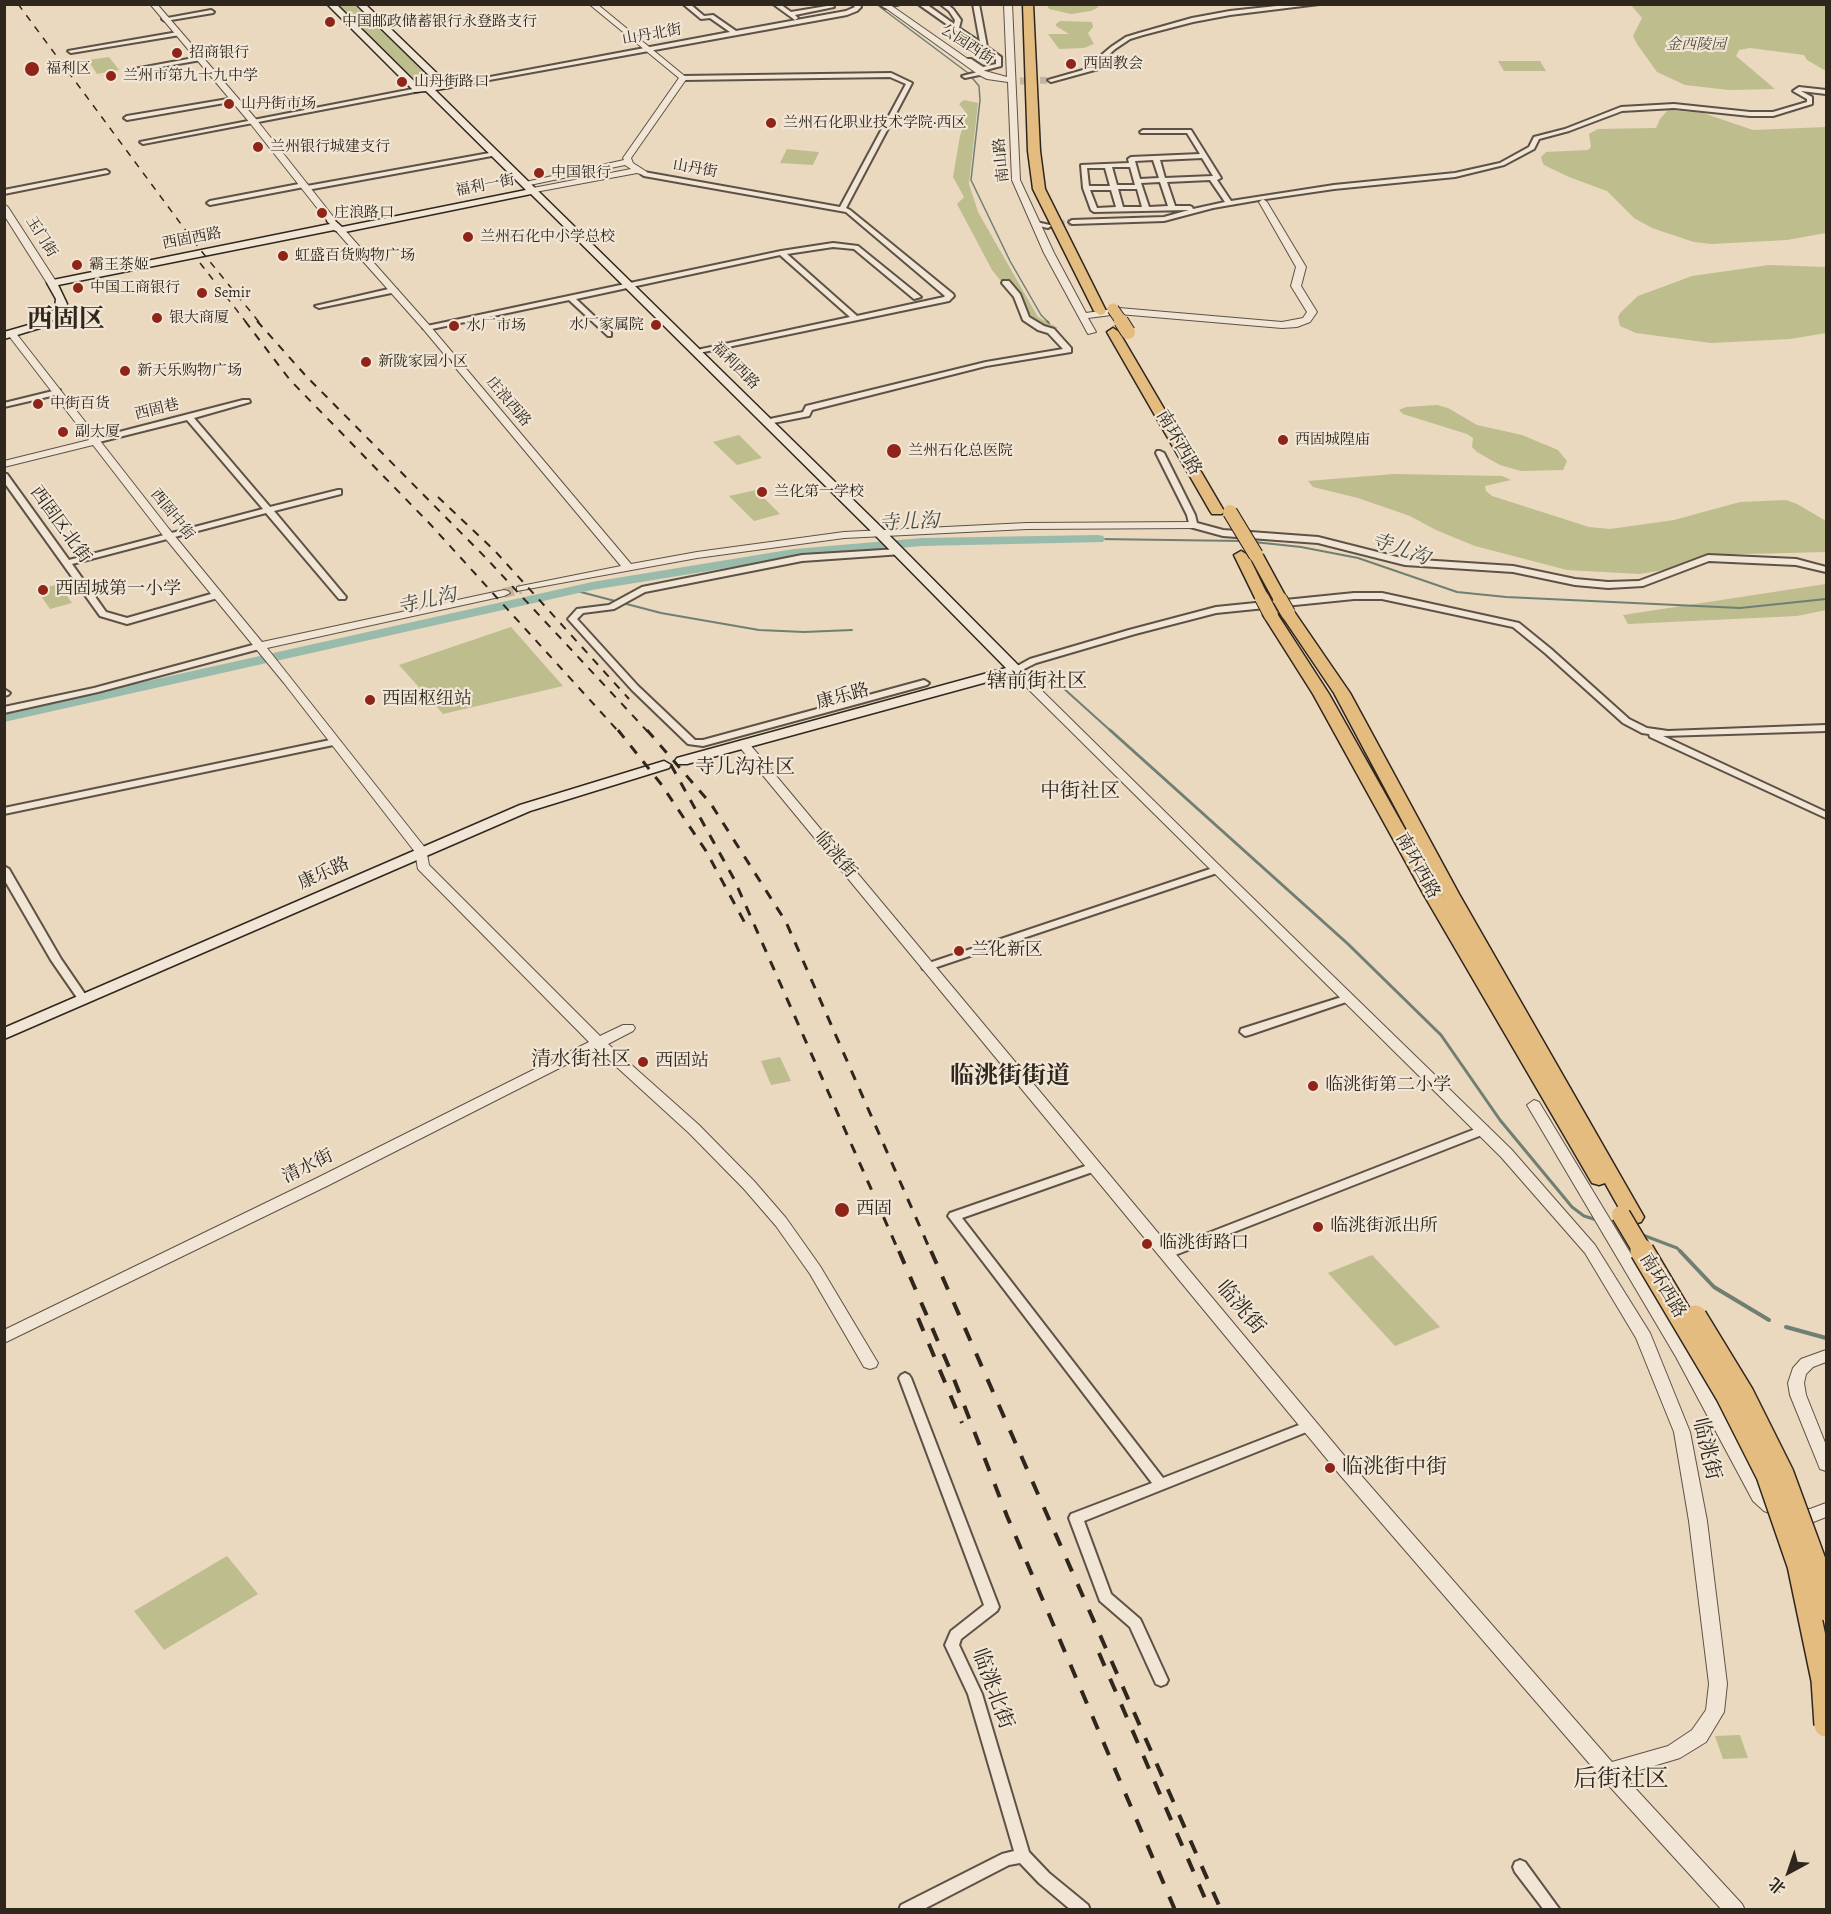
<!DOCTYPE html>
<meta charset="utf-8">
<style>
body{margin:0}
#map{position:relative;width:1831px;height:1914px;overflow:hidden;background:#ead8bf;font-family:Alegreya,"Noto Serif SC",serif}
canvas{display:block}
.frame{position:absolute;inset:0;border:6px solid #2f261d;pointer-events:none}
.north{position:absolute;left:1759px;top:1842px;width:60px;height:60px;-webkit-text-stroke:4px #f1e6d5;paint-order:stroke;rotate:220deg;font-size:16px;font-weight:700;line-height:24px;text-align:center;color:#2f261d}
.north::after{content:'';display:block;margin:auto;width:21px;height:27px;background:#2f261d;clip-path:polygon(50% 0,100% 100%,50% 72%,0 100%)}
</style>
<div id="map">
<canvas width="1831" height="1914"></canvas>
<div class="frame"></div>
<div class="north">北</div>
</div>
<script>
const ctx = document.querySelector('canvas').getContext('2d');
ctx.lineJoin = 'round';
function paint(path, color) { ctx.fillStyle = color; ctx.fill(path, 'evenodd'); }
const toPath = rows => new Path2D(rows.map(r => 'M' + r).join(''));
function trace(path, color, width, dash) { ctx.strokeStyle = color; ctx.lineWidth = width; ctx.lineCap = dash ? 'butt' : 'round'; ctx.setLineDash(dash || []); ctx.stroke(path); }
function label(font, color, halo, rows, align = 'center') {
  ctx.font = font + ' Alegreya,"Noto Serif SC",serif'; ctx.lineWidth = 4.5; ctx.setLineDash([]); ctx.textBaseline = 'middle'; ctx.strokeStyle = halo; ctx.fillStyle = color; for (const [text, x, y, turn = 0] of rows) {
    ctx.save(); ctx.translate(x, y); ctx.rotate((+turn || 0) * Math.PI / 180); ctx.textAlign = isNaN(turn) ? turn : align; if (halo) ctx.strokeText(text, 0, 0); ctx.fillText(text, 0, 0); ctx.restore();
  }
}
const green = toPath([
 [338,5,354,5,437,84,422,87],
 [1047,5,1094,5,1099,7,1091,11,1071,14,1049,9],
 [1631,5,1826,5,1826,71,1807,60,1804,55,1750,48,1739,50,1736,56,1775,89,1729,90,1685,85,1657,72,1637,44,1633,36,1642,18],
 [1060,21,1092,22,1093,27,1088,33,1094,44,1084,48,1059,49,1048,34,1069,34,1056,26,1056,24],
 [109,57,119,70,97,74,88,60],
 [1498,61,1540,61,1546,71,1504,71],
 [964,100,978,103,969,184,978,212,1038,317,1058,328,1054,330,1032,324,1017,301,992,270,957,204,964,197,953,177,960,136,967,114,959,104],
 [1668,110,1703,113,1753,130,1826,127,1826,233,1787,240,1712,244,1694,242,1652,228,1634,218,1607,191,1569,177,1544,165,1542,161,1541,157,1546,152,1588,150,1591,147,1589,134,1598,129,1656,128,1660,119],
 [787,149,819,152,813,165,780,163],
 [1769,265,1826,267,1826,333,1790,339,1711,343,1636,333,1620,326,1618,317,1621,312,1638,296,1692,276],
 [1437,405,1448,408,1477,425,1522,435,1558,450,1567,461,1563,470,1521,471,1500,465,1477,452,1472,447,1473,438,1467,434,1403,414,1399,410,1406,407],
 [739,435,762,458,737,465,713,442],
 [1394,474,1502,476,1511,480,1485,486,1486,491,1492,496,1589,527,1610,529,1674,520,1740,502,1786,500,1797,504,1826,521,1826,552,1706,555,1663,570,1640,574,1567,570,1475,546,1436,530,1410,516,1358,498,1313,487,1308,481],
 [756,490,780,514,754,521,729,496],
 [59,584,72,603,50,609,37,590],
 [1826,584,1826,610,1797,616,1628,624,1623,615],
 [511,627,563,686,443,714,399,665],
 [780,1057,791,1081,771,1085,761,1061],
 [1372,1255,1440,1327,1395,1346,1328,1273],
 [227,1556,258,1594,164,1650,134,1611],
 [1740,1735,1748,1758,1723,1759,1715,1736]
]);
const streamFar3 = toPath([
 [876,4,968,73,979,86,980,100,971,180,1010,261,1041,315,1048,322]
]);
const streamFar2 = toPath([
 [1047,321,1049,323],
 [1098,539,1242,541],
 [1254,542,1301,547,1358,558,1457,592,1506,597,1740,608,1826,599],
 [573,590,661,613,759,630,804,632,852,630],
 [1051,677,1112,732]
]);
const streamFar1 = toPath([
 [1110,730,1348,944,1441,1035,1500,1120,1572,1207,1584,1216,1597,1220],
 [1640,1234,1677,1248,1681,1252]
]);
const stream = toPath([
 [1680,1251,1714,1287,1769,1320],
 [1786,1327,1826,1338]
]);
const river = toPath([
 [1098,535,1103,536,1105,539,1103,542,922,546,794,557,592,590,4,722,4,713,592,582,794,549,922,538,1098,535]
]);
const minorTunnel = toPath([
 [1020,81,1051,80],
 [1048,226,1072,222]
]);
const tertiaryTunnel = toPath([
 [504,593,521,589]
]);
const minor = toPath([
 [683,4,690,4,704,16,713,15,736,31,846,11,855,7,852,4,859,4,861,7,857,11,847,15,445,88,442,86,730,32,710,18,701,19,683,4],
 [773,4,780,4,791,12,827,6,825,4,832,4,834,7,795,15,798,18,795,20,773,4],
 [884,4,900,4,885,8,882,6,884,4],
 [918,4,926,4,954,24,955,20,949,11,940,4,947,4,953,9,961,20,959,28,980,42,973,4,979,4,987,47,1001,57,1001,66,982,71,967,61,967,59,971,59,983,67,996,64,996,59,918,4],
 [1295,4,1319,4,1230,15,1193,22,1143,35,1130,39,1115,49,1103,60,1102,68,1051,82,1048,80,1097,66,1098,58,1111,47,1126,37,1139,33,1192,18,1230,11,1295,4],
 [211,10,214,12,213,13,165,21,162,19,211,10],
 [178,32,181,34,180,35,71,53,68,51,178,32],
 [199,57,201,58,201,60,132,72,129,70,199,57],
 [982,71,985,73,984,74,965,78,962,76,982,71],
 [891,73,912,83,846,208,850,210,953,294,954,296,949,301,694,354,693,352,697,350,850,317,780,255,576,299,611,332,611,336,608,336,569,300,427,330,423,328,427,326,781,251,833,243,858,246,921,297,914,299,854,249,833,247,787,254,857,316,944,297,945,296,846,212,644,176,641,174,644,172,840,207,906,84,890,77,683,80,680,78,683,76,891,73],
 [1799,87,1826,90,1826,94,1801,91,1812,97,1812,104,1773,116,1750,116,1674,108,1622,111,1569,131,1539,139,1534,149,1504,165,1455,177,1334,189,1259,200,1213,208,1164,221,1072,224,1069,222,1072,220,1164,217,1189,210,1094,212,1091,210,1083,188,1081,165,1129,163,1128,159,1131,157,1200,154,1187,133,1141,133,1140,132,1143,130,1191,130,1221,178,1217,180,1231,201,1334,185,1455,173,1500,163,1529,147,1534,137,1565,129,1621,107,1674,104,1750,112,1773,112,1807,102,1807,99,1793,91,1799,87],
 [1202,158,1213,176,1165,178,1160,160,1202,158],
 [1153,160,1159,178,1140,179,1135,161,1153,160],
 [1112,167,1130,167,1135,185,1117,185,1112,167],
 [1087,168,1105,168,1110,186,1089,186,1087,168],
 [1210,180,1225,202,1193,209,1192,207,1190,206,1175,206,1167,182,1210,180],
 [1160,182,1168,206,1149,207,1141,183,1160,182],
 [1118,189,1137,189,1142,207,1123,207,1118,189],
 [1090,190,1111,190,1116,207,1097,208,1090,190],
 [418,88,420,89,420,91,143,144,140,142,418,88],
 [234,98,236,99,236,101,127,120,124,118,127,116,234,98],
 [495,152,497,153,497,155,307,190,305,189,304,187,210,205,207,203,210,201,304,183,306,184,307,186,495,152],
 [106,170,109,172,108,173,4,194,4,190,106,170],
 [1036,222,1050,225,1051,226,1048,228,1034,225,1033,224,1036,222],
 [1003,281,1009,281,1020,294,1029,317,1044,326,1054,329,1071,348,1071,352,986,366,812,410,809,416,768,424,764,422,765,420,803,412,806,406,986,362,1063,349,1048,333,1038,330,1023,320,1014,297,1002,283,1003,281],
 [393,288,397,290,396,292,319,308,315,306,393,288],
 [57,390,60,390,60,394,4,407,4,403,57,390],
 [243,400,249,400,250,402,194,418,270,507,338,490,341,490,341,494,274,511,346,597,345,599,339,599,266,513,72,564,106,612,127,618,218,592,222,595,221,597,127,624,100,616,4,482,4,474,7,474,69,560,263,509,187,420,95,443,91,441,92,439,243,400],
 [1157,451,1160,451,1164,453,1195,515,1197,523,1223,530,1318,537,1405,559,1513,566,1575,579,1608,582,1639,581,1708,555,1796,559,1826,567,1826,572,1796,565,1709,561,1643,586,1608,588,1575,585,1513,572,1405,565,1318,543,1223,536,1190,527,1187,515,1156,453,1157,451],
 [899,549,903,552,902,554,802,561,645,592,614,609,583,613,577,619,638,686,695,740,703,740,924,680,929,683,927,685,703,746,688,744,632,690,568,619,577,609,609,605,642,587,802,555,899,549],
 [1354,593,1382,593,1519,623,1551,649,1629,719,1647,728,1668,731,1826,725,1826,731,1663,736,1826,812,1826,818,1650,737,1649,734,1642,733,1623,723,1545,653,1513,627,1382,599,1354,599,1216,613,1135,634,1036,663,1018,672,1015,673,1010,670,1030,659,1129,630,1216,607,1354,593],
 [260,643,263,644,264,646,263,648,98,692,4,713,4,707,94,688,260,643],
 [4,689,10,693,8,695,4,696,4,689],
 [335,739,340,742,338,744,4,814,4,808,335,739],
 [4,866,9,869,61,959,89,1000,88,1002,80,1002,51,960,4,879,4,866],
 [1216,867,1221,870,1220,872,931,969,923,969,922,967,923,965,1216,867],
 [1348,995,1352,996,1353,998,1352,1000,1249,1035,1245,1036,1240,1032,1241,1029,1348,995],
 [1483,1126,1487,1127,1489,1130,1487,1133,1170,1257,1162,1257,1160,1254,1162,1251,1483,1126],
 [1094,1163,1098,1164,1100,1167,1098,1170,962,1218,1163,1478,1304,1423,1309,1421,1314,1423,1315,1426,1314,1429,1084,1521,1111,1594,1140,1619,1142,1623,1168,1680,1166,1684,1161,1686,1156,1684,1130,1627,1100,1601,1069,1518,1071,1514,1152,1483,948,1216,950,1213,1094,1163],
 [905,1373,909,1375,911,1378,999,1607,997,1611,961,1639,959,1645,982,1694,1029,1852,1049,1873,1088,1905,1090,1910,1071,1910,1039,1883,1020,1863,1009,1865,922,1910,899,1910,901,1905,1002,1854,1014,1851,968,1694,945,1645,951,1631,984,1605,899,1378,901,1375,905,1373],
 [1520,1860,1525,1862,1560,1910,1544,1910,1515,1872,1513,1867,1515,1862,1520,1860]
]);
const tertiary = toPath([
 [150,4,157,4,256,119,335,219,335,223,329,223,250,123,150,4],
 [589,4,597,4,687,78,631,158,633,163,647,172,647,176,637,173,530,193,530,189,533,188,631,169,625,165,525,186,521,183,624,160,623,158,679,78,589,4],
 [880,4,889,4,985,71,1007,77,1004,4,1012,4,1020,180,1054,253,1086,313,1119,308,1282,322,1303,318,1307,312,1291,286,1296,267,1259,202,1263,199,1267,202,1306,267,1301,286,1317,312,1310,322,1297,327,1282,328,1119,314,1088,318,1096,332,1088,334,1044,253,1012,180,1008,82,987,79,979,75,880,4],
 [4,204,8,207,57,283,55,285,47,283,4,215,4,204],
 [337,228,343,228,430,326,631,564,697,552,844,532,1027,523,1193,522,1198,525,1193,528,1027,529,844,538,697,558,517,591,517,587,521,586,621,566,424,330,337,232,337,228],
 [12,331,15,332,169,529,262,642,504,590,508,591,510,593,504,596,267,648,426,849,429,865,600,1036,623,1025,633,1025,635,1028,633,1031,608,1044,699,1125,754,1181,786,1218,820,1266,878,1363,876,1367,870,1369,864,1367,810,1274,776,1226,744,1189,689,1133,597,1049,327,1186,4,1343,4,1330,317,1178,589,1042,418,869,415,852,284,683,161,533,93,445,4,467,4,461,89,440,9,336,9,332,12,331],
 [1015,666,1019,668,1221,867,1511,1149,1595,1245,1650,1333,1690,1432,1707,1521,1727,1684,1724,1712,1706,1742,1680,1758,1623,1775,1742,1904,1745,1910,1722,1910,1601,1777,1340,1475,737,744,743,740,747,741,1352,1465,1612,1762,1668,1746,1692,1730,1706,1710,1709,1684,1689,1521,1674,1432,1636,1338,1585,1253,1501,1157,1011,672,1009,670,1015,666],
 [1534,1100,1539,1102,1689,1350,1765,1491,1776,1501,1798,1509,1810,1509,1826,1503,1826,1517,1811,1523,1797,1523,1764,1511,1753,1501,1676,1357,1527,1105,1534,1100],
 [1826,1350,1826,1362,1813,1367,1806,1374,1804,1383,1806,1395,1826,1445,1826,1471,1820,1469,1818,1464,1790,1395,1788,1383,1793,1368,1801,1359,1826,1350]
]);
const secondary = toPath([
 [327,4,336,4,420,87,438,84,356,4,365,4,448,84,448,88,435,90,883,529,1020,667,1021,670,1020,673,687,764,677,764,675,761,677,758,1006,668,875,535,531,194,340,233,334,230,58,285,67,304,63,313,40,328,4,339,4,332,32,324,55,309,56,299,47,283,48,281,330,224,327,221,332,218,342,227,526,190,426,91,415,92,327,4],
 [664,761,671,765,669,768,530,811,4,1039,4,1028,520,805,664,761]
]);
const trunk = toPath([
 [1023,4,1033,4,1040,151,1045,189,1106,311,1104,314,1100,315,1094,311,1033,189,1028,151,1023,4],
 [1113,328,1119,332,1224,511,1222,514,1212,514,1210,511,1107,332,1113,328],
 [1241,551,1248,555,1269,598,1267,601,1262,602,1255,598,1234,555,1241,551],
 [1256,551,1263,555,1287,599,1285,602,1280,603,1273,599,1249,555,1256,551],
 [1288,608,1293,610,1350,693,1459,894,1644,1217,1641,1222,1634,1224,1627,1222,1605,1183,1599,1185,1592,1183,1424,895,1313,694,1263,615,1271,610,1276,612,1329,694,1442,895,1444,899,1334,693,1280,613,1288,608]
]);
const railFar3 = toPath([
 [18,4,198,247,259,322],
 [200,263,246,322]
]);
const railFar2 = toPath([
 [245,321,290,380,430,524,619,732],
 [257,321,306,376,485,557,648,732],
 [438,497,495,551,629,699]
]);
const railFar1 = toPath([
 [618,730,661,784,706,851,746,925],
 [647,730,711,804,786,922,931,1252],
 [671,765,734,879,899,1252]
]);
const rail = toPath([
 [899,1251,952,1374,1007,1516,1175,1910],
 [931,1251,1221,1910],
 [918,1318,962,1423],
 [1099,1653,1210,1910]
]);
const trunkBridgeFar3 = toPath([
 [1113,309,1122,322]
]);
const trunkBridgeFar2 = toPath([
 [1121,321,1128,332],
 [1230,512,1256,555],
 [1262,598,1271,615],
 [1280,599,1288,613]
]);
const trunkBridgeFar1 = toPath([
 [1621,1215,1643,1252]
]);
const trunkBridge = toPath([
 [1642,1251,1727,1394,1768,1475,1799,1565,1823,1680,1826,1725],
 [1695,1317,1742,1394,1782,1474,1814,1561,1826,1609]
]);
const markers = [
 [330,22,6,"#8f2418"],
 [177,53,6,"#8f2418"],
 [1071,64,6,"#8f2418"],
 [32,69,8,"#8f2418"],
 [111,76,6,"#8f2418"],
 [402,82,6,"#8f2418"],
 [229,104,6,"#8f2418"],
 [771,123,6,"#8f2418"],
 [258,147,6,"#8f2418"],
 [539,173,6,"#8f2418"],
 [322,213,6,"#8f2418"],
 [468,237,6,"#8f2418"],
 [283,256,6,"#8f2418"],
 [77,265,6,"#8f2418"],
 [78,288,6,"#8f2418"],
 [202,293,6,"#8f2418"],
 [157,318,6,"#8f2418"],
 [656,325,6,"#8f2418"],
 [454,326,6,"#8f2418"],
 [366,362,6,"#8f2418"],
 [125,371,6,"#8f2418"],
 [38,404,6,"#8f2418"],
 [63,432,6,"#8f2418"],
 [1283,440,6,"#8f2418"],
 [894,451,8,"#8f2418"],
 [762,492,6,"#8f2418"],
 [43,590,6,"#8f2418"],
 [370,700,6,"#8f2418"],
 [959,951,6,"#8f2418"],
 [643,1062,6,"#8f2418"],
 [1313,1086,6,"#8f2418"],
 [842,1210,8,"#8f2418"],
 [1318,1227,6,"#8f2418"],
 [1147,1244,6,"#8f2418"],
 [1330,1468,6,"#8f2418"]
];
const farPoinames = [
 ["中国邮政储蓄银行永登路支行",342,22],
 ["招商银行",189,53],
 ["西固教会",1083,64],
 ["福利区",46,69],
 ["兰州市第九十九中学",123,76],
 ["山丹街路口",414,82],
 ["山丹街市场",241,104],
 ["兰州石化职业技术学院·西区",783,123],
 ["兰州银行城建支行",270,147],
 ["中国银行",551,173],
 ["庄浪路口",334,213],
 ["兰州石化中小学总校",480,237],
 ["虹盛百货购物广场",295,256],
 ["霸王茶姬",89,265],
 ["中国工商银行",90,288],
 ["Semir",214,293],
 ["银大商厦",169,318],
 ["水厂家属院",644,325,"right"],
 ["水厂市场",466,326],
 ["新陇家园小区",378,362],
 ["新天乐购物广场",137,371],
 ["中街百货",50,404],
 ["副大厦",75,432],
 ["西固城隍庙",1295,440],
 ["兰州石化总医院",908,451],
 ["兰化第一学校",774,492]
];
const farStreetnames = [
 ["山丹北街",652,35,-10],
 ["公园西街",967,45,33],
 ["南山路",1002,160,-96],
 ["山丹街",695,169,10],
 ["福利一街",485,186,-11],
 ["玉门街",41,237,58],
 ["西固西路",192,239,-11],
 ["福利西路",735,366,45],
 ["庄浪西路",508,402,50],
 ["西固巷",157,410,-14],
 ["西固中街",172,515,51]
];
const farParknames = [
 ["金西陵园",1696,45]
];
const streetNames = [
 ["南环西路",1178,443,60],
 ["西固区北街",60,525,54],
 ["康乐路",843,697,-15],
 ["临洮街",835,855,50],
 ["南环西路",1417,866,61],
 ["康乐路",324,874,-24],
 ["清水街",308,1167,-26],
 ["南环西路",1662,1286,59]
];
const poiNames = [
 ["西固城第一小学",55,590],
 ["西固枢纽站",382,700],
 ["兰化新区",971,951],
 ["西固站",655,1062],
 ["临洮街第二小学",1325,1086],
 ["西固",856,1210],
 ["临洮街派出所",1330,1227],
 ["临洮街路口",1159,1244]
];
const waterNames = [
 ["寺儿沟",909,523,-3],
 ["寺儿沟",1400,550,19],
 ["寺儿沟",427,602,-13]
];
const neighbourhoodNames = [
 ["辖前街社区",1037,682],
 ["寺儿沟社区",745,768],
 ["中街社区",1080,792],
 ["清水街社区",581,1060]
];
const nearStreetnames = [
 ["临洮街",1240,1308,50],
 ["临洮街",1706,1449,77],
 ["临洮北街",992,1689,70]
];
const nearPoinames = [
 ["临洮街中街",1342,1468]
];
const districtNames = [
 ["临洮街街道",1010,1077]
];
const nearNeighbourhoodnames = [
 ["后街社区",1621,1780]
];
const farTownnames = [
 ["西固区",66,321]
];
paint(green, '#bdbd8e');
trace(streamFar3, '#6f7f73', 1.5);
trace(streamFar2, '#6f7f73', 2);
trace(streamFar1, '#6f7f73', 3);
trace(stream, '#6f7f73', 4);
paint(river, '#99bbac');
trace(minorTunnel, '#c5b49f', 7, [7, 3]);
trace(tertiaryTunnel, '#c5b49f', 10, [10, 5]);
trace(minor, '#5e5246', 4);
trace(tertiary, '#5e5246', 2);
trace(secondary, '#2f261d', 3);
trace(trunk, '#2f261d', 3);
paint(minor, '#f1e6d5');
paint(tertiary, '#f1e6d5');
paint(secondary, '#f1e6d5');
paint(trunk, '#e5bc80');
trace(railFar3, '#2f261d', 1.5, [7, 7]);
trace(railFar2, '#2f261d', 2, [8, 8]);
trace(railFar1, '#2f261d', 3, [10, 10]);
trace(rail, '#2f261d', 4, [14, 14]);
trace(trunkBridgeFar3, '#2f261d', 13, []);
trace(trunkBridgeFar2, '#2f261d', 16, []);
trace(trunkBridgeFar1, '#2f261d', 21, []);
trace(trunkBridge, '#2f261d', 26, []);
trace(trunkBridgeFar3, '#e5bc80', 11);
trace(trunkBridgeFar2, '#e5bc80', 14);
trace(trunkBridgeFar1, '#e5bc80', 18);
trace(trunkBridge, '#e5bc80', 23);
for (const [x, y, r, color] of markers) { const dot = new Path2D(); dot.arc(x, y, r, 0, 2 * Math.PI); ctx.fillStyle = color; ctx.fill(dot); trace(dot, '#f1e6d5', 2); }
label('15px', '#2f261d', '#f1e6d5', farPoinames, 'left');
label('15px', '#2f261d', '#f1e6d5', farStreetnames);
label('italic 15px', '#524c39', '#f1e6d5', farParknames);
label('18px', '#2f261d', '#f1e6d5', streetNames);
label('18px', '#2f261d', '#f1e6d5', poiNames, 'left');
label('italic 20px', '#4a4b41', '#f1e6d5', waterNames);
label('20px', '#2f261d', '#f1e6d5', neighbourhoodNames);
label('21px', '#2f261d', '#f1e6d5', nearStreetnames);
label('21px', '#2f261d', '#f1e6d5', nearPoinames, 'left');
label('bold 24px', '#2f261d', '#f1e6d5', districtNames);
label('24px', '#2f261d', '#f1e6d5', nearNeighbourhoodnames);
label('bold 26px', '#2f261d', '#f1e6d5', farTownnames);
</script>
